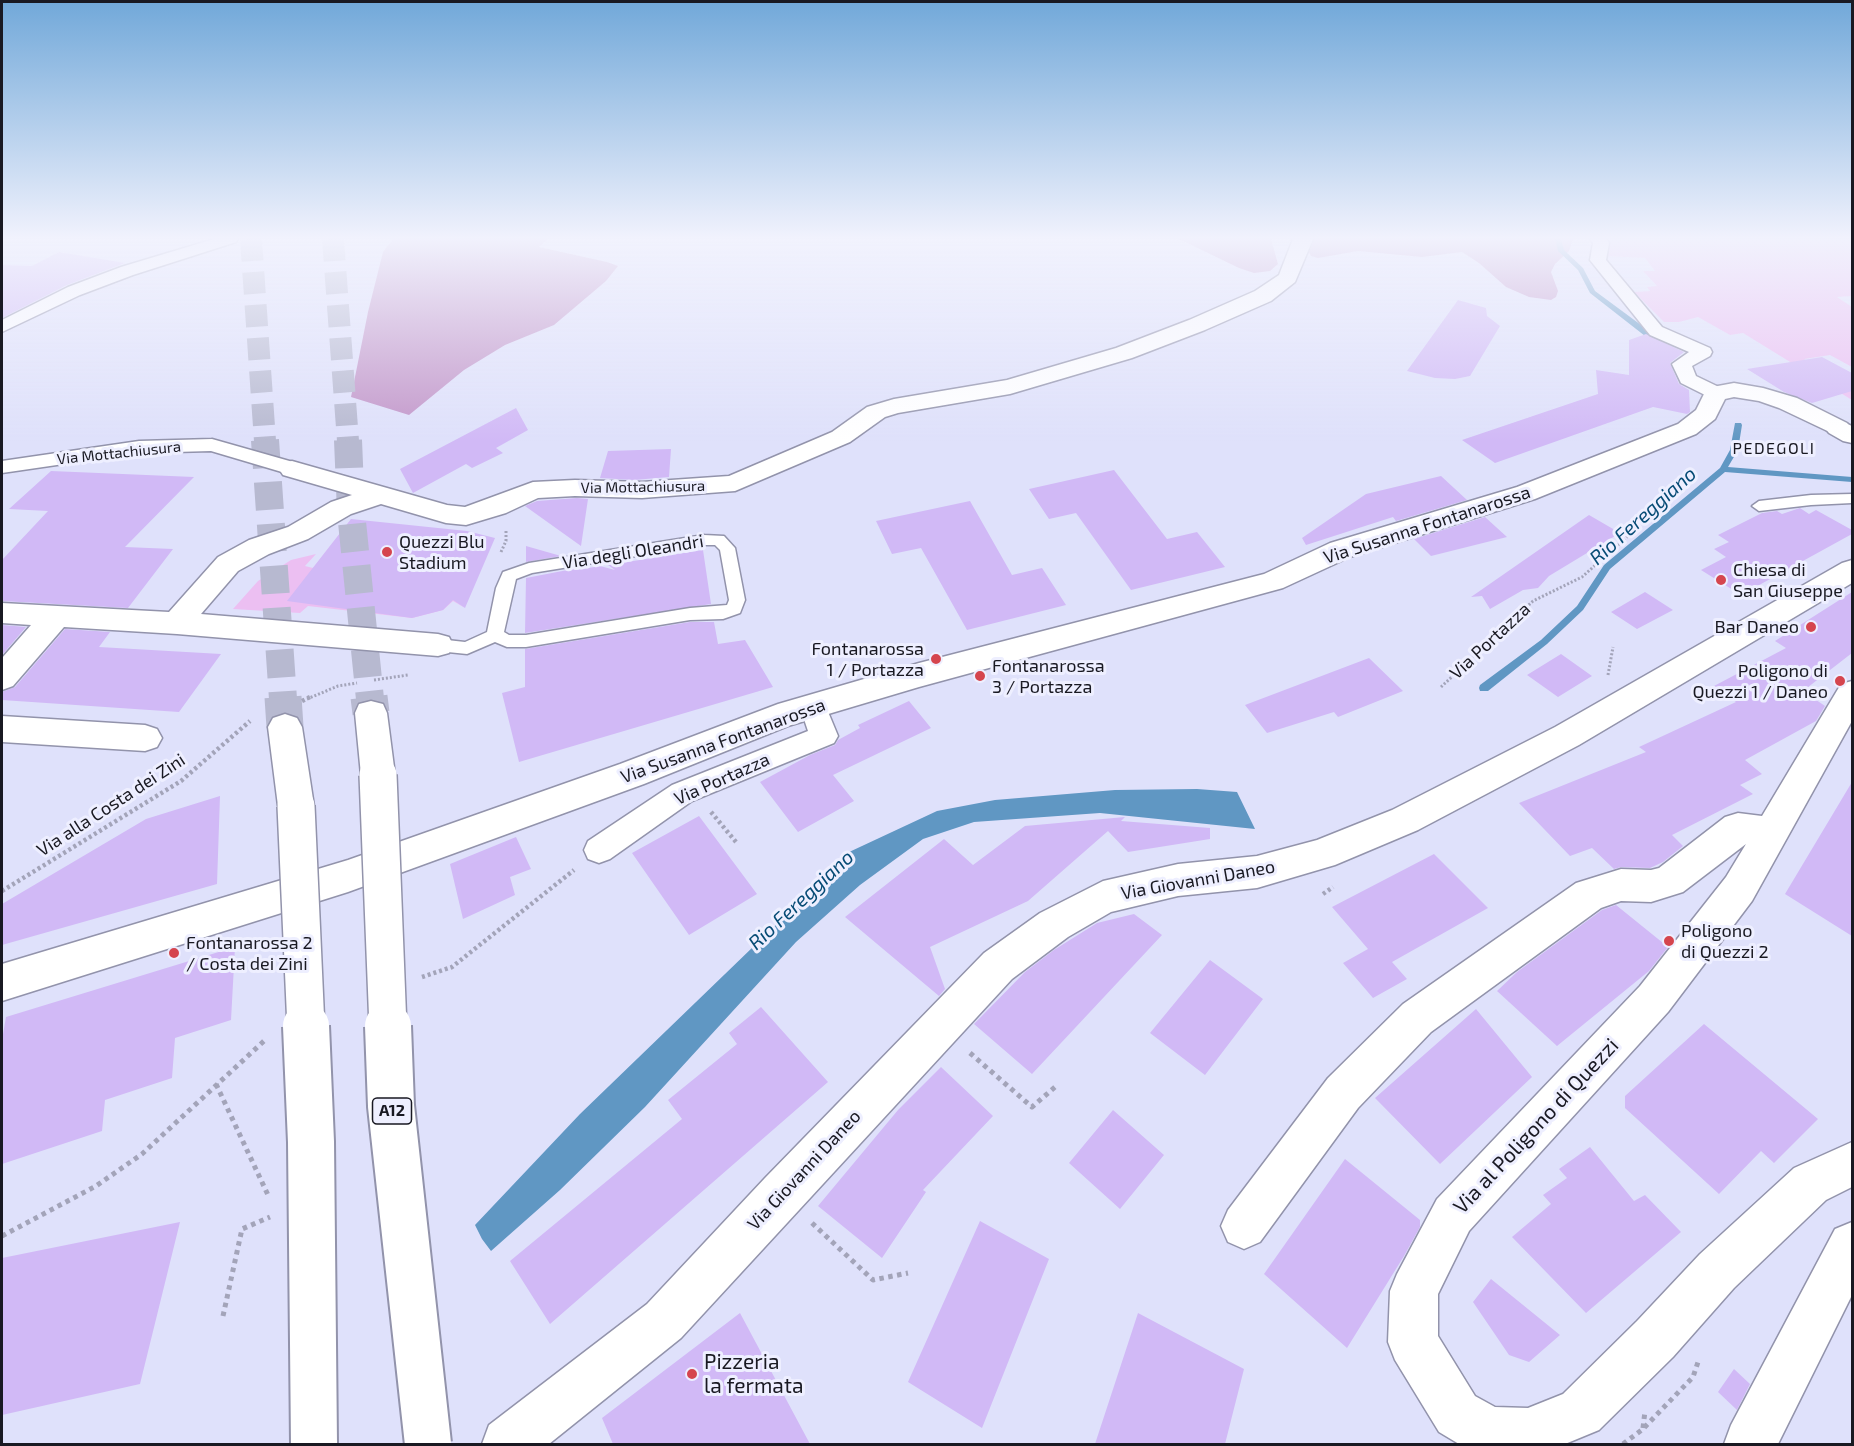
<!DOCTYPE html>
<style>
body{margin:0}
#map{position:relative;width:1854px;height:1446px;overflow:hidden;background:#dfe1fb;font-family:"Exo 2",sans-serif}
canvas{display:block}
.frame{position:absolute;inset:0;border:3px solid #191922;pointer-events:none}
</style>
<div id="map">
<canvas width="1854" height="1446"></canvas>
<div class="frame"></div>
</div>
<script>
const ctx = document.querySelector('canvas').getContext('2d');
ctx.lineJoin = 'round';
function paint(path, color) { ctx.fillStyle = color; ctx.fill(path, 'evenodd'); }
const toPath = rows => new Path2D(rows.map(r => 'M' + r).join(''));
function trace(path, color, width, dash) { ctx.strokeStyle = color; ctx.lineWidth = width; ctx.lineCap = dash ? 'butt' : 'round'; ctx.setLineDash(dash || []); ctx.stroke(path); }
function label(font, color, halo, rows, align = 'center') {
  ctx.font = font + ' "Exo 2",sans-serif'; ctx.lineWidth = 6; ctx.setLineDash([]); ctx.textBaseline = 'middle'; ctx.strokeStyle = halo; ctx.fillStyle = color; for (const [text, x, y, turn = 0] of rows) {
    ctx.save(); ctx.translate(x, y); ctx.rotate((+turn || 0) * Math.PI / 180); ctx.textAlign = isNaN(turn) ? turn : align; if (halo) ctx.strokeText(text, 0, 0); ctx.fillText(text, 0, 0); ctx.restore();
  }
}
const green = toPath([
 [1604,239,1852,239,1852,296,1837,297,1852,307,1852,367,1830,355,1804,359,1852,389,1852,400,1743,333,1730,335,1698,317,1679,322,1664,322,1634,292,1650,291,1647,287,1657,286,1643,271,1655,271,1645,258,1606,256],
 [349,522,465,608,453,601,443,610,412,618,308,606,300,613,233,609,258,581,291,560,316,554,305,566,313,568]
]);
const forest = toPath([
 [393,239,548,239,539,247,607,262,618,266,606,281,554,325,505,345,464,370,409,415,351,397,368,312,383,252],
 [1179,239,1271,239,1278,264,1270,271,1254,273,1239,268],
 [1314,239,1573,239,1569,251,1555,264,1551,272,1558,291,1556,297,1551,300,1529,297,1506,287,1479,263,1462,252,1422,257,1358,251,1318,258,1311,256,1309,252]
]);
const water = toPath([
 [1197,789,1237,792,1255,829,1100,813,974,822,923,839,860,885,796,942,645,1107,560,1190,491,1251,482,1239,475,1225,580,1114,812,890,847,853,937,811,995,800,1115,790]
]);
const stream = toPath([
 [1555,239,1561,239,1564,250,1583,268,1595,291,1660,339,1660,343,1654,343,1590,293,1578,270,1558,251,1555,239],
 [1735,423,1741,423,1742,425,1738,450,1728,467,1852,477,1852,482,1725,472,1610,569,1583,610,1547,644,1488,691,1480,691,1479,688,1480,685,1541,640,1577,606,1604,565,1720,468,1730,450,1735,423]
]);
const building = toPath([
 [59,252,125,263,67,285,2,318,2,265,32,266],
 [1458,300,1486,308,1487,316,1500,326,1470,376,1455,379,1435,378,1407,371],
 [1646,334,1684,352,1670,363,1679,384,1689,390,1690,412,1687,414,1653,407,1495,463,1462,440,1598,394,1596,370,1629,375,1629,340],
 [1822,357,1852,373,1852,391,1812,403,1784,392,1747,369],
 [516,408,528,430,496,448,503,453,472,468,466,464,413,493,400,469],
 [671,449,669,477,634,480,600,478,608,451],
 [1114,470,1167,539,1197,532,1225,567,1131,590,1076,513,1049,519,1029,489],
 [51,471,194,477,125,547,173,549,128,608,2,601,2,560,48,511,9,509],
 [1441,476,1467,500,1396,521,1393,517,1306,545,1302,538,1366,494],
 [577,498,588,499,581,546,525,506,537,501],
 [970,501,1012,575,1042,568,1066,605,967,630,921,548,892,554,876,521],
 [1800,508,1809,514,1816,510,1852,530,1852,534,1741,595,1701,570,1726,557,1714,549,1729,542,1718,535,1762,513,1777,511,1782,514],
 [1589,515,1620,533,1549,576,1538,588,1523,590,1490,609,1482,596,1471,597],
 [1485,517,1507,537,1431,556,1414,539],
 [351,519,467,531,495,538,465,608,453,600,443,610,412,618,287,601],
 [526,546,561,556,526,562],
 [703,550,711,604,525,633,526,578,578,568,577,570,600,566,615,570,608,565],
 [1645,592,1673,610,1637,629,1611,612],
 [1852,592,1852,653,1803,691,1825,706,1816,721,1745,760,1762,774,1740,785,1753,794,1672,835,1683,846,1663,862,1650,868,1621,867,1614,869,1592,848,1570,856,1519,803,1646,752,1639,747,1736,702,1714,686,1786,648,1775,641],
 [690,622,714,622,718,644,745,640,773,687,519,762,502,693,525,687,525,649],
 [2,625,26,627,2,655],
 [65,629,110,632,99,647,221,654,179,712,2,700,2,692,15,687],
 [1561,654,1592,676,1558,697,1527,675],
 [1369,658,1403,691,1338,717,1334,712,1267,733,1245,705],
 [909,701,931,728,833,775,854,801,798,832,760,782,810,755,835,745,838,740,860,728,858,725],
 [1852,782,1852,936,1785,894],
 [220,796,217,884,2,945,2,904,146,819],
 [699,816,757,894,689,935,632,853],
 [1125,817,1121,821,1210,828,1210,839,1128,852,1108,831,1028,901,930,947,945,989,939,996,845,917,944,839,973,865,1025,826],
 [516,837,531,869,510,877,515,895,463,919,450,864],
 [1434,854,1488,908,1392,962,1407,979,1373,998,1343,963,1368,949,1332,907],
 [1616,905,1668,947,1649,971,1557,1046,1497,991,1517,972,1602,910],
 [1134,914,1162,935,1032,1074,974,1024,1025,972,1054,950,1097,923],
 [235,947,231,1020,175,1038,172,1078,105,1100,102,1131,2,1164,2,1040,6,1017],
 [1210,960,1263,999,1205,1075,1150,1033],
 [761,1007,828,1082,550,1324,510,1261,682,1119,668,1100,737,1044,729,1033],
 [1476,1009,1532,1077,1440,1164,1375,1098],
 [1704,1024,1818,1119,1774,1163,1761,1151,1719,1194,1625,1108,1625,1096],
 [941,1067,993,1116,923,1190,926,1192,882,1258,818,1206,898,1110],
 [1113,1110,1164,1155,1120,1209,1069,1163],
 [1590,1147,1634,1201,1645,1195,1681,1232,1586,1313,1512,1237,1551,1204,1543,1195,1567,1178,1559,1169],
 [1345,1159,1420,1220,1420,1227,1404,1256,1347,1348,1264,1274],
 [980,1221,1049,1259,982,1428,908,1382],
 [180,1222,140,1384,2,1415,2,1258],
 [1491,1279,1560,1335,1529,1362,1509,1355,1473,1302],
 [740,1313,810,1444,613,1444,602,1418],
 [1138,1313,1244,1369,1225,1444,1095,1444],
 [1734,1369,1750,1384,1737,1410,1718,1392]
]);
const motorwayTunnelFar2 = toPath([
 [251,239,265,441],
 [333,239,348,441]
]);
const motorwayTunnelFar1 = toPath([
 [265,440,283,699],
 [348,440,351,512,370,699]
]);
const motorwayTunnel = toPath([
 [283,697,285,727],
 [369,697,371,713]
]);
const pathFar2 = toPath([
 [501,552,506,541,506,531],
 [1608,675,1613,647],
 [374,680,408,675],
 [1441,687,1533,601,1582,577,1629,535],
 [307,699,338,686,357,683]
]);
const pathFar1 = toPath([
 [302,701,310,697],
 [711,812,736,842],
 [2,891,181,781,250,721],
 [1323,894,1333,887],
 [422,977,452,967,574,870]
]);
const path = toPath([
 [970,1053,1032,1107,1055,1087],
 [216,1084,268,1195],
 [812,1223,873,1280,908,1273],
 [2,1236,96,1186,142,1154,264,1041],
 [223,1316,242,1229,270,1217],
 [1643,1428,1645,1411],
 [1623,1444,1643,1429,1693,1377,1699,1359]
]);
const service = toPath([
 [1811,495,1852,494,1852,503,1811,505,1759,511,1752,506,1759,501,1811,495],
 [704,535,724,536,735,548,745,600,740,613,723,619,690,620,526,647,507,647,495,642,467,654,438,651,432,649,430,645,432,641,438,639,465,642,487,632,496,588,503,572,529,563,704,535],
 [704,545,715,545,720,550,729,600,727,605,690,608,526,635,509,635,504,632,516,579,532,573,704,545]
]);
const pedestrian = toPath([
 [214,239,238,239,236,242,133,275,80,295,2,332,2,320,68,287,121,267,214,239],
 [1590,239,1606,239,1609,243,1606,260,1662,327,1710,348,1712,352,1710,356,1692,366,1696,376,1723,389,1726,393,1723,397,1709,397,1681,383,1672,364,1689,352,1650,335,1590,260,1593,243,1590,239],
 [212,439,300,464,303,469,300,474,292,475,211,451,139,453,2,473,2,461,139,441,212,439],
 [813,697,822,700,826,707,838,736,834,743,692,801,610,859,599,863,588,859,584,850,588,841,672,785,808,731,800,707,804,700,813,697]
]);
const minor = toPath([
 [1293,239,1313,239,1295,282,1271,301,1205,330,1132,358,1010,394,898,413,885,417,850,442,735,491,642,498,575,496,538,498,506,513,466,525,446,523,381,504,351,514,308,539,269,554,238,571,201,614,438,634,449,637,453,645,449,653,438,656,177,634,64,627,13,686,2,690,2,658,31,625,2,623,2,603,169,612,218,557,249,540,288,527,331,502,352,495,283,475,279,469,283,463,292,461,447,505,465,507,533,482,575,480,642,482,729,476,832,432,867,407,894,399,1007,380,1116,348,1189,320,1255,291,1279,275,1293,239],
 [1734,383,1763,388,1797,398,1847,423,1851,428,1847,433,1838,436,1779,408,1759,401,1734,397,1725,399,1715,419,1696,434,1535,499,1350,557,1283,588,919,687,788,726,644,784,348,892,2,1001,2,964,348,860,620,764,778,704,919,663,1264,574,1330,543,1517,487,1678,424,1696,410,1707,388,1734,383],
 [1852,681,1852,721,1752,901,1668,1012,1469,1231,1438,1294,1438,1336,1475,1396,1495,1407,1528,1408,1563,1394,1637,1321,1700,1254,1794,1168,1852,1142,1852,1187,1826,1200,1734,1288,1673,1357,1599,1430,1565,1444,1459,1444,1439,1432,1395,1360,1388,1342,1390,1291,1397,1274,1437,1199,1640,986,1726,877,1746,844,1683,892,1651,902,1621,901,1601,908,1431,1032,1358,1108,1260,1242,1244,1249,1228,1242,1221,1226,1228,1210,1328,1078,1403,1004,1576,883,1621,869,1651,870,1659,868,1725,817,1738,813,1762,816,1841,684,1852,681],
 [2,716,145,725,157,729,162,738,157,747,145,751,2,742,2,716],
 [1852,1222,1852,1295,1778,1444,1724,1444,1731,1425,1835,1229,1852,1222]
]);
const tertiary = toPath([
 [1838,420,1852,426,1852,443,1843,441,1829,433,1825,428,1829,423,1838,420],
 [1852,560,1852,583,1579,745,1418,830,1335,865,1257,888,1178,896,1111,912,1068,937,1012,979,681,1338,549,1444,482,1444,489,1425,647,1304,765,1178,984,953,1040,913,1103,881,1178,864,1257,856,1317,840,1392,810,1555,727,1842,563,1852,560]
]);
const motorway = toPath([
 [371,701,383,704,387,713,395,775,390,785,378,789,366,785,361,775,355,713,359,704,371,701],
 [285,714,297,718,302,727,314,806,308,816,296,820,284,816,278,806,268,727,273,718,285,714]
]);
const motorwayBridgeFar1 = toPath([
 [378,775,388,1028],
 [296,806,306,1028]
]);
const motorwayBridge = toPath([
 [306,1026,311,1142,314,1444],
 [388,1026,391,1106,428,1444]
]);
const markers = [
 [387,552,6,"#d5454e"],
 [1721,580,6,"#d5454e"],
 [1811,627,6,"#d5454e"],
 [936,659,6,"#d5454e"],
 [980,676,6,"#d5454e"],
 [1840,681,6,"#d5454e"],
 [1669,941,6,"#d5454e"],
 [174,953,6,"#d5454e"],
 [692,1374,6,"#d5454e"]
];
const farStreetnames = [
 ["Via Mottachiusura",119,453,-6],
 ["Via Mottachiusura",643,487,-1]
];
const farNeighbourhoodnames = [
 ["PEDEGOLI",1774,449]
];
const shields = [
 [392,1111,39]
];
const shieldNames = [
 ["A12",392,1111]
];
const streetNames = [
 ["Via Susanna Fontanarossa",1427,525,-18],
 ["Via degli Oleandri",633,552,-9],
 ["Via Portazza",1490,641,-43],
 ["Via Susanna Fontanarossa",723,741,-20],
 ["Via Portazza",722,779,-24],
 ["Via alla Costa dei Zini",111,805,-33],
 ["Via Giovanni Daneo",1198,880,-10],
 ["Via Giovanni Daneo",804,1170,-47]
];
const poiNames = [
 ["Quezzi Blu",399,542],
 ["Stadium",399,563],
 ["Chiesa di",1733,570],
 ["San Giuseppe",1733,591],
 ["Bar Daneo",1799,627,"right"],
 ["Fontanarossa",924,649,"right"],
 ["1 / Portazza",924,670,"right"],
 ["Fontanarossa",992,666],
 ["3 / Portazza",992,687],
 ["Poligono di",1828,671,"right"],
 ["Quezzi 1 / Daneo",1828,692,"right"],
 ["Poligono",1681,931],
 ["di Quezzi 2",1681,952],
 ["Fontanarossa 2",186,943],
 ["/ Costa dei Zini",186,964]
];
const waterNames = [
 ["Rio Fereggiano",1643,516,-42],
 ["Rio Fereggiano",801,900,-43]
];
const nearStreetnames = [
 ["Via al Poligono di Quezzi",1536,1126,-47]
];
const nearPoinames = [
 ["Pizzeria",704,1362],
 ["la fermata",704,1386]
];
paint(green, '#ecbff2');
paint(forest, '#c296c9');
paint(water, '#6097c3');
paint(stream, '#6097c3');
paint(building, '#d1b9f6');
trace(motorwayTunnelFar2, '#b7b9d0', 22, [22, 11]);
trace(motorwayTunnelFar1, '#b7b9d0', 28, [28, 14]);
trace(motorwayTunnel, '#b7b9d0', 37, [37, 18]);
trace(service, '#9293ab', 3);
trace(pedestrian, '#9293ab', 3);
trace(minor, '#9293ab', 3);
trace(tertiary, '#9293ab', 3);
trace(motorway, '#9293ab', 3);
trace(pathFar2, '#a3a4b9', 3, [2, 2]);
trace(pathFar1, '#a3a4b9', 4.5, [3, 3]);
trace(path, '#a3a4b9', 5, [4.5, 4.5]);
paint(service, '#fff');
paint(pedestrian, '#fff');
paint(minor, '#fff');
paint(tertiary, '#fff');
paint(motorway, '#fff');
trace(motorwayBridgeFar1, '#9293ab', 40, []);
trace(motorwayBridge, '#9293ab', 50, []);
trace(motorwayBridgeFar1, '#fff', 37);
trace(motorwayBridge, '#fff', 46);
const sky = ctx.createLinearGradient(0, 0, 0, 441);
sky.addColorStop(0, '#71a8d9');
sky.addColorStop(0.54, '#f1f2fd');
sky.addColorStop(1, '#f1f2fd00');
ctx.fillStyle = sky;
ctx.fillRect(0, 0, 1854, 441);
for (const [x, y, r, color] of markers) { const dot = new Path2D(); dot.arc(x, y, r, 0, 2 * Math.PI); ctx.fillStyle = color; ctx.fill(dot); trace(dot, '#eeefff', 2); }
label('15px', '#191922', '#eeefff', farStreetnames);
ctx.letterSpacing = '1.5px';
label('16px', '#191922', '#eeefff', farNeighbourhoodnames);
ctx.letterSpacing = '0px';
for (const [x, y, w] of shields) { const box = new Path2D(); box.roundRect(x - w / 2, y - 13, w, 26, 4.5); ctx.fillStyle = '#eeefff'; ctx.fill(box); trace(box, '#191922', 1.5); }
label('bold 16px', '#191922', null, shieldNames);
label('18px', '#191922', '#eeefff', streetNames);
label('18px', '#191922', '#eeefff', poiNames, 'left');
label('italic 20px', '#064b75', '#eeefff', waterNames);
label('21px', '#191922', '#eeefff', nearStreetnames);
label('21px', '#191922', '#eeefff', nearPoinames, 'left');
</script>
